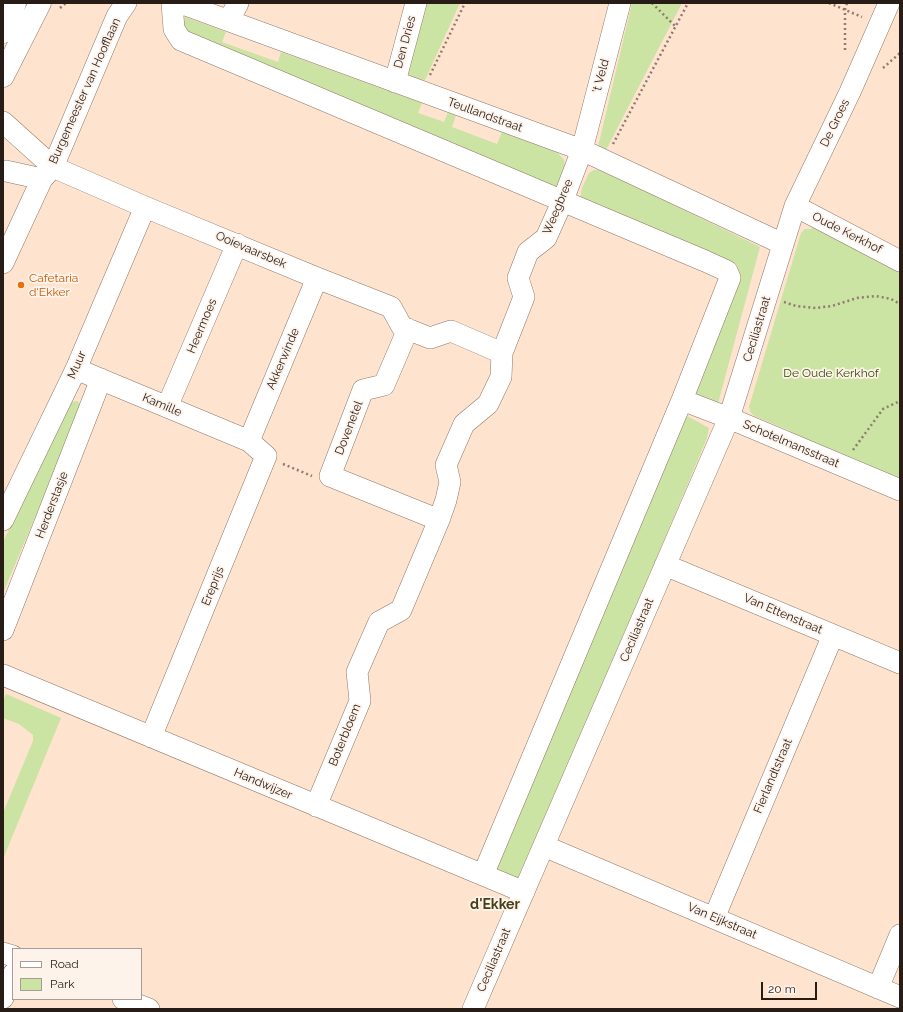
<!DOCTYPE html>
<style>
body{margin:0}
#map{position:relative;width:903px;height:1012px;overflow:hidden;background:#fee3cf;font-family:Raleway,sans-serif}
canvas{display:block}
.frame{position:absolute;inset:0;border:4px solid #271d16;pointer-events:none}
.legend{position:absolute;left:12px;top:948px;width:130px;height:52px;box-sizing:border-box;background:#fef3eb;border:1px solid #a89d96;margin:0;padding:5px 7px;list-style:none;font-size:12px;color:#271d16}
.legend li{display:flex;align-items:center;gap:8px;height:20px}
.legend b{width:20px;border:1px solid #a89d96}
.scale{position:absolute;left:761px;top:982px;width:56px;height:18px;box-sizing:border-box;border:2px solid #271d16;border-top:0;padding-left:5px;font-size:12px;line-height:14px;white-space:nowrap;color:#271d16;-webkit-text-stroke:3px #fef3eb;paint-order:stroke}
</style>
<div id="map">
<canvas width="903" height="1012"></canvas>
<div class="frame"></div>
<ul class="legend">
<li><b style="height:5px;background:#fff"></b>Road</li>
<li><b style="height:11px;background:#cbe3a3"></b>Park</li>
</ul>
<div class="scale">20 m</div>
</div>
<script>
const ctx = document.querySelector('canvas').getContext('2d');
ctx.lineJoin = 'round';
function paint(path, color) { ctx.fillStyle = color; ctx.fill(path, 'evenodd'); }
const toPath = rows => new Path2D(rows.map(r => 'M' + r).join(''));
function trace(path, color, width, dash) { ctx.strokeStyle = color; ctx.lineWidth = width; ctx.lineCap = dash ? 'butt' : 'round'; ctx.setLineDash(dash || []); ctx.stroke(path); }
function label(font, color, halo, rows, align = 'center') {
  ctx.font = font + ' Raleway,sans-serif'; ctx.lineWidth = 3.5; ctx.setLineDash([]); ctx.textBaseline = 'middle'; ctx.strokeStyle = halo; ctx.fillStyle = color; for (const [text, x, y, turn = 0] of rows) {
    ctx.save(); ctx.translate(x, y); ctx.rotate((+turn || 0) * Math.PI / 180); ctx.textAlign = isNaN(turn) ? turn : align; if (halo) ctx.strokeText(text, 0, 0); ctx.fillText(text, 0, 0); ctx.restore();
  }
}
const green = toPath([
 [422,3,460,3,425,80,414,79,404,74],
 [632,3,682,3,605,152,598,147],
 [185,17,226,32,222,42,278,62,281,52,422,103,418,113,444,122,448,112,456,115,452,127,497,144,502,132,556,151,564,160,565,170,560,182,551,195,181,34],
 [594,170,602,170,760,247,717,407,691,395,736,284,580,199,582,188,589,173],
 [813,227,900,271,900,482,789,436,790,431,757,417,752,414,750,411,749,407,801,233,805,229,811,229],
 [77,401,80,403,80,411,3,593,3,542,71,402],
 [685,415,709,428,707,438,516,893,490,880],
 [6,694,61,718,3,859,3,813,33,741,33,735,19,724,3,718,3,702]
]);
const path = toPath([
 [652,3,675,26],
 [829,3,862,17],
 [60,8,66,3],
 [845,50,845,10,847,3],
 [883,68,900,53],
 [430,75,465,3],
 [613,144,688,3],
 [784,302,796,306,816,308,832,306,857,298,876,296,891,299,900,304],
 [853,450,883,409,900,401],
 [283,464,312,476]
]);
const minor = toPath([
 [172,3,174,29,181,40,705,261,727,271,730,278,682,400,483,875],
 [180,3,582,150,783,244],
 [229,20,238,3],
 [395,82,416,3],
 [3,122,53,167,145,207,317,278,391,307,402,327,430,338,451,331,502,353],
 [6,171,42,179],
 [795,206,900,261],
 [3,263,42,179,53,167,117,16,126,3],
 [408,329,384,385,363,390,330,476,439,520],
 [76,369,249,441,266,456,151,737],
 [682,400,729,418,900,490],
 [167,407,237,244],
 [249,441,317,278],
 [3,520,76,369,145,207],
 [665,565,900,663],
 [3,630,101,379],
 [3,675,524,892],
 [316,806,360,701,357,672,379,622,401,610,439,520,446,500,450,482,446,465,464,424,488,404,501,377,502,353,524,297,518,278,528,252,546,238,563,200,582,150,620,3],
 [544,846,900,997],
 [714,918,833,635],
 [3,953,13,956],
 [878,988,900,935],
 [3,998,13,974],
 [123,999,149,1009],
 [473,1009,729,418,795,206,850,92,889,3]
]);
const major = toPath([
 [3,32,15,3],
 [3,76,40,3]
]);
const markers = [
 [21,285,4,"#e8710a"]
];
const streetNames = [
 ["Den Dries",405,42,-75],
 ["'t Veld",601,76,-75],
 ["Burgemeester van Hoofflaan",85,91,-66],
 ["Teullandstraat",485,115,20],
 ["De Groes",835,123,-64],
 ["Weegbree",558,207,-67],
 ["Oude Kerkhof",847,233,27],
 ["Ooievaarsbek",251,250,23],
 ["Heermoes",202,326,-67],
 ["Ceciliastraat",757,329,-73],
 ["Akkerwinde",283,359,-67],
 ["Muur",77,365,-66],
 ["Kamille",162,405,23],
 ["Dovenetel",349,428,-69],
 ["Schotelmansstraat",791,444,23],
 ["Herderstasje",52,505,-69],
 ["Ereprijs",213,586,-68],
 ["Van Ettenstraat",783,614,23],
 ["Ceciliastraat",637,630,-67],
 ["Boterbloem",345,735,-68],
 ["Fierlandtstraat",773,776,-67],
 ["Handwijzer",263,784,23],
 ["Van Eijkstraat",722,921,23],
 ["Ceciliastraat",494,960,-67]
];
const foodNames = [
 ["Cafetaria",29,278],
 ["d'Ekker",29,292]
];
const parkNames = [
 ["De Oude Kerkhof",831,373]
];
const quarterNames = [
 ["d'Ekker",495,905]
];
paint(green, '#cbe3a3');
trace(minor, '#907866', 22);
trace(major, '#907866', 23);
trace(path, '#8f7c6f', 2.5, [2, 3]);
trace(minor, '#fff', 21);
trace(major, '#fff', 22);
for (const [x, y, r, color] of markers) { const dot = new Path2D(); dot.arc(x, y, r, 0, 2 * Math.PI); ctx.fillStyle = color; ctx.fill(dot); trace(dot, '#fef3eb', 1.5); }
label('12px', '#271d16', '#fef3eb', streetNames);
label('12px', '#c56008', '#fef3eb', foodNames, 'left');
label('12px', '#384a07', '#fef3eb', parkNames);
label('bold 14px', '#464017', '#fef3eb', quarterNames);
</script>
